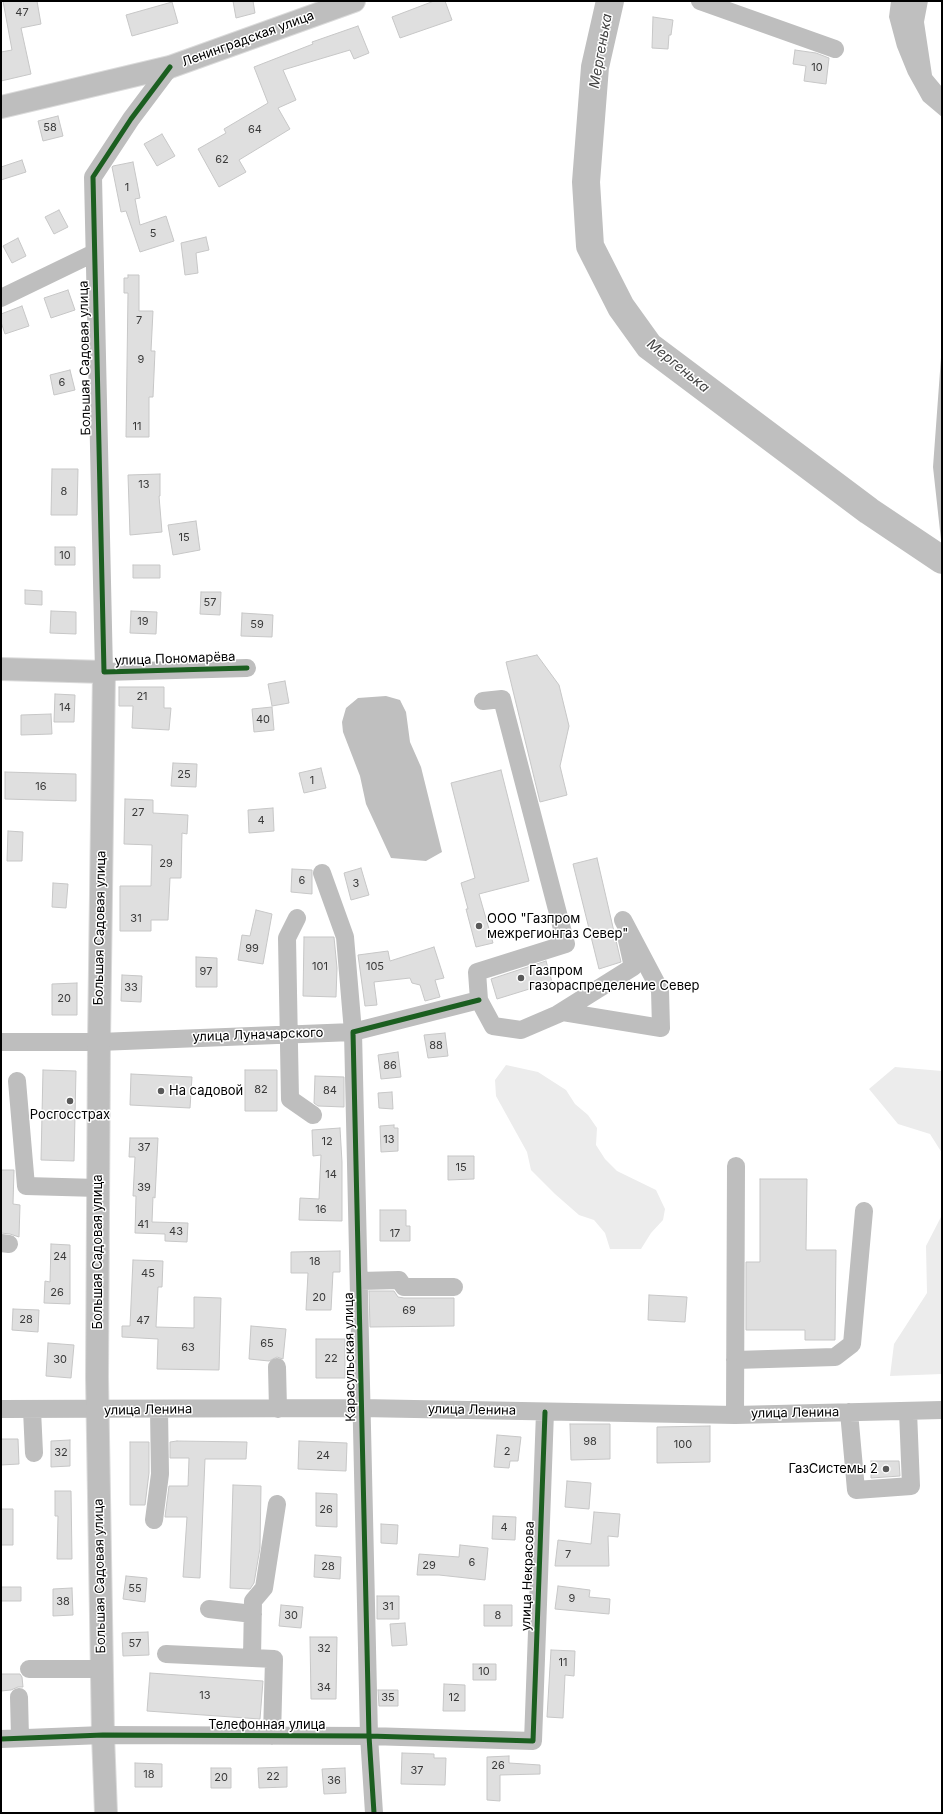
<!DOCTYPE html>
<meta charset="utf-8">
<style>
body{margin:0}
#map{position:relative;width:943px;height:1814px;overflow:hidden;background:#fff;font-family:Inter,sans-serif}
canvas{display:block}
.frame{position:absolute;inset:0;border:2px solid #000;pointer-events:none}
</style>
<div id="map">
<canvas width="943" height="1814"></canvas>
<div class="frame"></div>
</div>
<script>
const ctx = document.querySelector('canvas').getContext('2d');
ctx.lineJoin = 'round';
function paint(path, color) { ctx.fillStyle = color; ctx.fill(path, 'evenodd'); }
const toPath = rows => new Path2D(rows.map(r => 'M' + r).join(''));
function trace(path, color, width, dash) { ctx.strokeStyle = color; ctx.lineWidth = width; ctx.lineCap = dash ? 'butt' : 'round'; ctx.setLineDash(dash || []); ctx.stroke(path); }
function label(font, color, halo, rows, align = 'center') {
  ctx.font = font + ' Inter,sans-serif'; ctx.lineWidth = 3; ctx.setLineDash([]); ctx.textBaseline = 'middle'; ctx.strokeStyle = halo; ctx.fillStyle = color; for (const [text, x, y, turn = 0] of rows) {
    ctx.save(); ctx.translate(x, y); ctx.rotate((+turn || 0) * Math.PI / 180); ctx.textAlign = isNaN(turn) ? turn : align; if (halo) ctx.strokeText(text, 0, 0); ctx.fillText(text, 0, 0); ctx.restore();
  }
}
const green = toPath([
 [506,1065,538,1072,566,1090,575,1104,588,1115,597,1128,596,1145,605,1159,617,1171,656,1190,665,1209,663,1220,651,1233,641,1249,610,1249,605,1233,594,1220,579,1215,555,1194,531,1170,527,1152,496,1096,495,1080],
 [895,1067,942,1071,942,1153,930,1134,898,1124,869,1089],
 [942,1215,942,1374,890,1376,894,1344,927,1293,926,1246]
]);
const water = toPath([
 [891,1,928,1,924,22,932,75,942,87,942,117,923,101,908,74,897,47,889,17],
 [942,344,942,549,933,467],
 [386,696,400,700,406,712,410,742,421,767,442,852,426,861,391,858,366,804,360,776,343,732,342,722,346,708,358,698]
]);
const river = toPath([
 [610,1,595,67,586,182,590,246,621,307,649,346,869,511,942,560]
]);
const building = toPath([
 [3,1,37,1,41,24,21,28,31,74,1,81,1,52,12,50,3,1],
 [233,1,253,1,255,13,236,18,233,1],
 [434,1,445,1,452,20,400,38,392,17,434,1],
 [172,2,178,23,132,36,126,15,172,2],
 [653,17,673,20,671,35,669,35,668,49,652,48,653,17],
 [358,26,369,53,354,59,350,50,283,70,296,100,278,108,290,129,239,160,246,172,219,187,198,149,226,133,224,129,268,103,254,67,313,44,312,42,358,26],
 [795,50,816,53,829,58,826,84,804,81,806,66,793,64,795,50],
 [58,116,63,136,43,141,38,121,58,116],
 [162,134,175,156,157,166,144,144,162,134],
 [22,160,26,172,1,180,1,167,22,160],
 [133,162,140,198,135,199,140,225,166,216,174,241,140,252,126,211,121,212,112,167,113,166,133,162],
 [59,210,68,227,54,234,45,217,59,210],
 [206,237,209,250,196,253,198,273,185,275,181,243,206,237],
 [18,238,26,256,12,263,3,246,18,238],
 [128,275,139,275,139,311,153,311,151,351,155,351,153,397,149,397,149,437,126,437,128,293,124,293,124,278,128,278,128,275],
 [68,290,75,310,51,318,44,298,68,290],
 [22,306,29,326,5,334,1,322,1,314,22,306],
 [70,370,75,390,54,395,50,375,70,370],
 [52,469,78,469,77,515,51,515,52,469],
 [160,474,160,496,159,496,162,532,130,535,128,475,160,474],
 [196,521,200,550,173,555,168,525,196,521],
 [55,547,75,547,75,565,55,565,55,547],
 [133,565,160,565,160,578,133,578,133,565],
 [25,590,42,591,42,605,25,604,25,590],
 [201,592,221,592,220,615,200,614,201,592],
 [51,611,76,612,76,634,50,633,51,611],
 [131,611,157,612,156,634,130,633,131,611],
 [242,613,273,615,272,637,241,636,242,613],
 [537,655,559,685,569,726,560,766,567,795,540,802,506,662,537,655],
 [285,681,289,703,272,706,268,684,285,681],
 [119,687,164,687,164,708,171,708,169,730,132,728,133,706,119,706,119,687],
 [55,694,75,695,74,722,54,722,55,694],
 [272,707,274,730,254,732,252,709,272,707],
 [51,714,52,734,21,735,21,715,51,714],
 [173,763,197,764,196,787,171,786,173,763],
 [321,768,326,788,304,793,299,773,321,768],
 [501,770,529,881,479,894,493,943,476,947,466,909,468,909,461,883,475,878,451,783,501,770],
 [5,772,76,774,76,801,5,799,5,772],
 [125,799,153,800,153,813,188,815,187,834,182,833,181,878,170,878,168,920,151,920,151,931,120,931,120,886,151,886,152,845,124,844,125,799],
 [273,808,274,831,249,833,248,810,273,808],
 [8,831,23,832,22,861,7,861,8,831],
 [597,858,621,962,599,969,573,864,597,858],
 [361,868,369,895,351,900,344,873,361,868],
 [292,869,312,870,312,894,291,892,292,869],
 [53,883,68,884,66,908,52,907,53,883],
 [256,910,272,914,263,964,238,960,242,935,250,936,256,910],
 [304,937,334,937,337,968,336,997,303,996,304,937],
 [434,947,444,978,435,980,440,997,425,1001,420,985,412,983,410,978,374,982,377,1005,365,1006,358,955,388,951,390,961,434,947],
 [196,957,217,958,217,987,196,987,196,957],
 [546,961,552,982,497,999,491,979,546,961],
 [122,975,142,976,141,1002,121,1001,122,975],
 [77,983,77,1015,52,1015,52,984,77,983],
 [445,1033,448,1056,428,1058,424,1035,445,1033],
 [398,1052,401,1077,381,1079,378,1055,398,1052],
 [43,1070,76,1071,74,1161,41,1160,43,1070],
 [245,1070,277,1070,277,1111,245,1111,245,1070],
 [131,1074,192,1077,190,1108,130,1105,131,1074],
 [315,1076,344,1077,344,1107,318,1106,314,1103,315,1076],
 [392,1092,393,1109,379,1108,378,1093,392,1092],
 [394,1125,394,1128,398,1128,398,1151,381,1152,380,1126,394,1125],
 [340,1128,342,1162,342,1221,299,1220,300,1198,319,1199,321,1155,313,1156,312,1130,340,1128],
 [130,1138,158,1138,155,1198,153,1197,152,1222,188,1223,187,1242,165,1241,165,1234,135,1233,136,1196,133,1196,135,1157,129,1157,130,1138],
 [448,1156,474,1156,474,1179,448,1180,448,1156],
 [1,1170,14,1170,13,1204,20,1205,19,1237,10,1234,1,1233,1,1170],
 [760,1179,807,1179,806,1250,836,1250,835,1340,805,1340,805,1330,746,1330,746,1262,760,1262,760,1179],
 [380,1210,406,1210,406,1226,410,1226,410,1241,380,1241,380,1210],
 [51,1244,70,1245,70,1304,44,1303,45,1281,50,1282,51,1244],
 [340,1251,340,1272,333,1272,331,1310,306,1310,308,1273,291,1273,291,1252,340,1251],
 [133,1260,163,1261,162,1287,158,1287,156,1327,194,1328,194,1297,221,1298,219,1370,157,1369,158,1339,122,1337,122,1326,130,1326,133,1260],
 [369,1291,394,1291,398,1297,404,1298,454,1298,454,1326,370,1327,369,1291],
 [649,1295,687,1297,685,1322,648,1320,649,1295],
 [13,1309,39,1310,38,1332,12,1330,13,1309],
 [251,1326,286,1329,283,1359,277,1357,269,1361,249,1359,251,1326],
 [316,1339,345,1339,345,1378,316,1378,316,1339],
 [48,1343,74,1345,71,1378,46,1376,48,1343],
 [570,1424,610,1424,610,1459,571,1460,570,1424],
 [710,1426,710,1462,657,1463,657,1427,710,1426],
 [497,1435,521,1437,518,1461,510,1461,509,1468,494,1467,497,1435],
 [1,1439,18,1439,19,1464,1,1465,1,1439],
 [70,1440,70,1466,51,1467,51,1441,70,1440],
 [177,1441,247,1442,246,1459,205,1459,200,1578,183,1577,187,1517,165,1517,169,1486,188,1486,189,1458,170,1458,170,1442,177,1441],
 [299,1441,347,1443,346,1471,298,1469,299,1441],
 [130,1442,149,1442,149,1473,145,1505,130,1505,130,1442],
 [871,1461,899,1461,900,1476,871,1478,871,1461],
 [567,1481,591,1483,589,1509,565,1507,567,1481],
 [233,1485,261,1486,260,1548,254,1583,250,1589,230,1588,233,1485],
 [55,1491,71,1491,72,1559,57,1559,58,1516,55,1516,55,1491],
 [316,1493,337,1494,337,1527,316,1526,316,1493],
 [1,1509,13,1509,13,1545,1,1545,1,1509],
 [594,1512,620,1514,618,1537,608,1536,609,1566,555,1566,558,1540,591,1544,594,1512],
 [493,1516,516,1517,515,1540,492,1539,493,1516],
 [381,1524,398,1525,397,1544,381,1543,381,1524],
 [460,1545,488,1548,485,1580,439,1575,417,1575,419,1554,459,1557,460,1545],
 [315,1555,341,1557,340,1579,314,1577,315,1555],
 [126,1576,147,1578,145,1602,123,1599,126,1576],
 [558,1586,590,1590,589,1597,610,1599,609,1614,555,1609,558,1586],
 [1,1587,21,1587,21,1601,1,1601,1,1587],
 [72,1588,73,1615,53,1616,53,1589,72,1588],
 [377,1596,399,1596,399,1619,377,1619,377,1596],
 [281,1605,303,1607,301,1628,279,1626,281,1605],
 [484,1605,512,1605,512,1626,484,1626,484,1605],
 [405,1623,407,1645,392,1646,390,1624,405,1623],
 [148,1632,149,1655,123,1656,122,1633,148,1632],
 [310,1637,337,1637,336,1699,311,1699,310,1637],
 [551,1650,575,1651,574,1676,565,1675,563,1718,547,1717,551,1650],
 [473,1664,496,1664,496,1680,473,1680,473,1664],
 [150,1673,263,1681,260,1719,147,1711,150,1673],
 [1,1674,20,1674,22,1677,23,1687,18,1687,11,1690,1,1691,1,1674],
 [444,1684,465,1685,465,1711,443,1711,444,1684],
 [378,1690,398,1690,398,1706,379,1706,378,1690],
 [402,1753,434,1754,434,1758,446,1758,445,1785,401,1784,402,1753],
 [509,1756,509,1763,540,1765,540,1774,500,1775,500,1801,487,1800,487,1757,509,1756],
 [135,1763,162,1764,162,1787,135,1787,135,1763],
 [287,1767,287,1787,259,1788,258,1768,287,1767],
 [211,1768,231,1768,231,1788,211,1788,211,1768],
 [345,1768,346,1793,324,1794,322,1769,345,1768]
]);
const minor = toPath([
 [700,1,835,49],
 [170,67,131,119,93,177,104,672,247,668],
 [1,298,94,253],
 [483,701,502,699,566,944,477,972,479,1000,493,1026,521,1030,563,1012,661,1028,660,990,623,920],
 [297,918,287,938,290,1099,313,1115],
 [558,1014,633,967,627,940],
 [1,1042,99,1042,353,1032,345,937,322,873],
 [17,1081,26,1186,98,1188],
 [1,1243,9,1244],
 [360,1281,399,1280,404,1287,454,1287],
 [735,1360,835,1357,852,1344,864,1211],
 [277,1367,278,1409],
 [1,1409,361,1408,735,1415,942,1410],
 [32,1410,34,1453],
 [849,1412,856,1490,911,1486,908,1411],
 [735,1415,736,1166],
 [154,1520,160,1474,159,1410],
 [209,1609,253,1614],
 [166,1654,274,1659,272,1736],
 [252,1658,253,1601,264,1588,277,1504],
 [29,1669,102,1669],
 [19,1697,20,1738],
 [1,1739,103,1735,369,1736,533,1741,545,1412],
 [374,1813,369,1736,353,1032,479,1000]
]);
const major = toPath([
 [1,107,170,67,354,1],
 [1,669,104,672,99,1042,97,1377,103,1735,106,1813]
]);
const cycleway = toPath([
 [170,67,131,119,93,177,104,672,247,668],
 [1,1739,103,1735,369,1736,533,1741,545,1412],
 [374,1813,369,1736,353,1032,479,1000]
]);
const markers = [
 [479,926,4,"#595959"],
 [521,978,4,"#595959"],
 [161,1091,4,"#595959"],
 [70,1101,4,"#595959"],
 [886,1469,4,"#595959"]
];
const numberNames = [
 ["47",22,13],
 ["10",817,68],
 ["58",50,128],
 ["64",255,130],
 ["62",222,160],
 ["1",127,188],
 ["5",153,234],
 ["7",139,321],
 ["9",141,360],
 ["6",62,383],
 ["11",137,427],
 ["13",144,485],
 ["8",64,492],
 ["15",184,538],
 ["10",65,556],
 ["57",210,603],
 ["19",143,622],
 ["59",257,625],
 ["21",142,697],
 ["14",65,708],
 ["40",263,720],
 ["25",184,775],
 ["1",312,781],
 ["16",41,787],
 ["27",138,813],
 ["4",261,821],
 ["29",166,864],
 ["6",302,881],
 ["3",356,884],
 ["31",136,919],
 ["99",252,949],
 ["101",320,967],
 ["105",375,967],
 ["97",206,972],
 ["33",131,988],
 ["20",64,999],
 ["88",436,1046],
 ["86",390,1066],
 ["82",261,1090],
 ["84",330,1091],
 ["13",389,1140],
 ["12",327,1142],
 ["37",144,1148],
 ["15",461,1168],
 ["14",331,1175],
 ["39",144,1188],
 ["16",321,1210],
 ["41",143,1225],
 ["43",176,1232],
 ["17",395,1234],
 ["24",60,1257],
 ["18",315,1262],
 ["45",148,1274],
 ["26",57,1293],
 ["20",319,1298],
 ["69",409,1311],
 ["28",26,1320],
 ["47",143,1321],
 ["65",267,1344],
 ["63",188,1348],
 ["22",331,1359],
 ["30",60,1360],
 ["98",590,1442],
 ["100",683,1445],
 ["2",507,1452],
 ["32",61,1453],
 ["24",323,1456],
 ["26",326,1510],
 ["4",504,1528],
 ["7",568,1555],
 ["6",472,1563],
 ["29",429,1566],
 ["28",328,1567],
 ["55",135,1589],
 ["9",572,1599],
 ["38",63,1602],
 ["31",388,1607],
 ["30",291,1616],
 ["8",498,1616],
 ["57",135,1644],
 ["32",324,1649],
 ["11",563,1663],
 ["10",484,1672],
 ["34",324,1688],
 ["13",205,1696],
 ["35",388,1698],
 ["12",454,1698],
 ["26",498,1766],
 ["37",417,1771],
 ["18",149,1775],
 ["22",273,1777],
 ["20",221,1778],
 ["36",334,1781]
];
const streetNames = [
 ["Ленинградская улица",248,39,-20],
 ["Большая Садовая улица",85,358,-91],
 ["улица Пономарёва",175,659,-2],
 ["Большая Садовая улица",100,928,-89],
 ["улица Луначарского",258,1035,-2],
 ["Большая Садовая улица",98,1252,-90],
 ["Карасульская улица",350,1357,-91],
 ["улица Ленина",148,1410,-1],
 ["улица Ленина",472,1410,1],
 ["улица Ленина",795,1413,-1],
 ["Большая Садовая улица",100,1576,-91],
 ["улица Некрасова",528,1576,-88],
 ["Телефонная улица",267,1725]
];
const poiNames = [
 ["ООО \"Газпром",487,919],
 ["межрегионгаз Север\"",487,934],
 ["Газпром",529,971],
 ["газораспределение Север",529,986],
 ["На садовой",169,1091],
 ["Росгосстрах",70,1115,"center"],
 ["ГазСистемы 2",878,1469,"right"]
];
const waterNames = [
 ["Мергенька",601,51,-80],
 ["Мергенька",678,366,39]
];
paint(green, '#ececec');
paint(water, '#bfbfbf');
trace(river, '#bfbfbf', 28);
paint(building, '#dfdfdf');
trace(building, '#c7c7c7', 1);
trace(major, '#dbdbdb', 24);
trace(minor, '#bebebe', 18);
trace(major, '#bebebe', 22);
trace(cycleway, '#1b5e20', 5);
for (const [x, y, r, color] of markers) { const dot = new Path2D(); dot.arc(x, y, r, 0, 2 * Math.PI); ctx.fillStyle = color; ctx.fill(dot); trace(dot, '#fff', 1.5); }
label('11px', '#383838', null, numberNames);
label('13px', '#000', '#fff', streetNames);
label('13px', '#000', '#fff', poiNames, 'left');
label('italic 14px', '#444', '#fff', waterNames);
</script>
